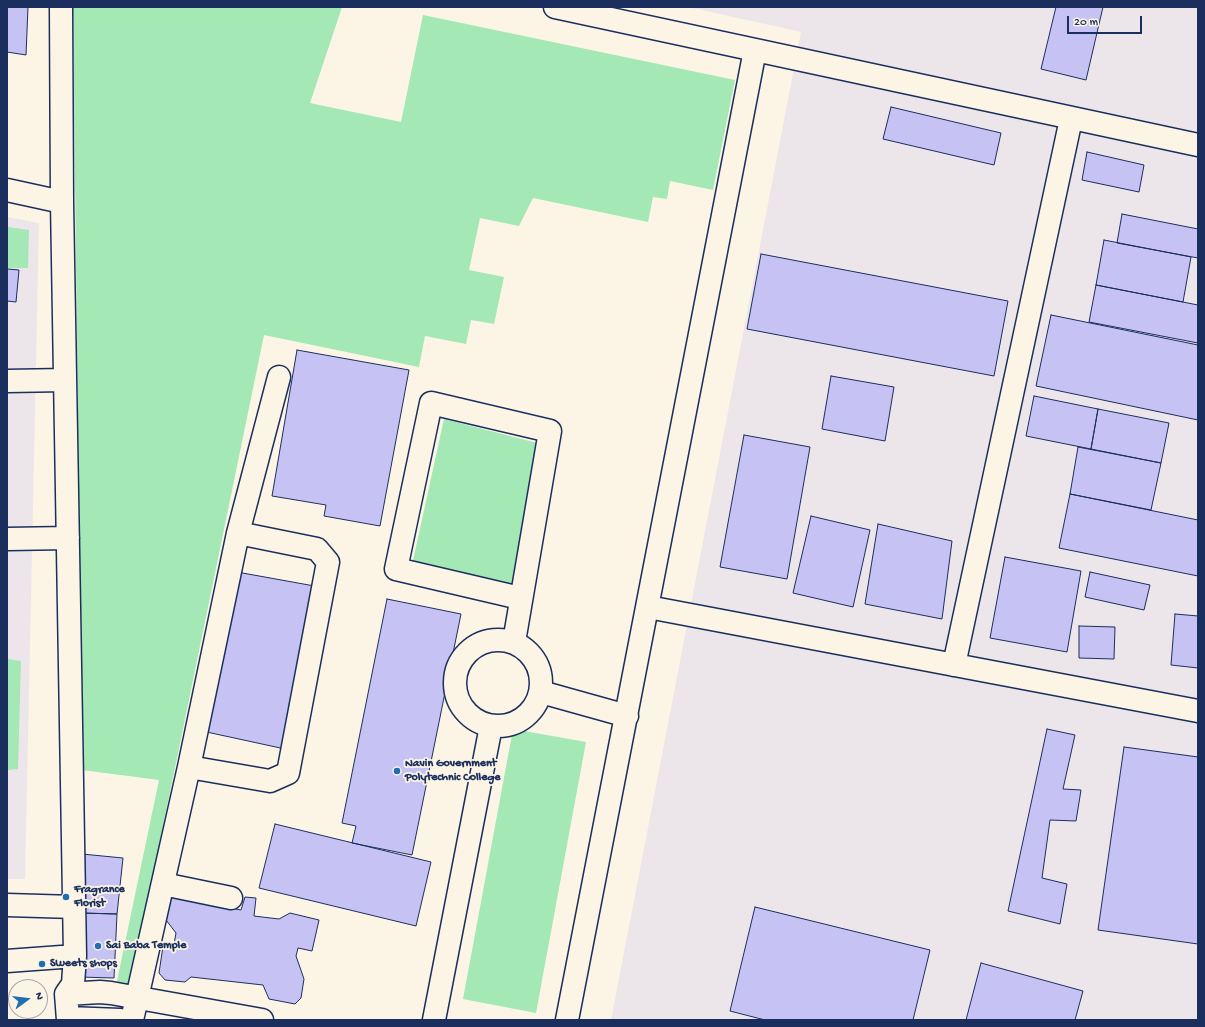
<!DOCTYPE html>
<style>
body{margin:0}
#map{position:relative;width:1205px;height:1027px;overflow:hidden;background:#fcf5e5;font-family:"Gochi Hand",sans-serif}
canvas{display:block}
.frame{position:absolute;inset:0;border:8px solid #1b2f5e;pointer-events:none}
.north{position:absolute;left:8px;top:979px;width:40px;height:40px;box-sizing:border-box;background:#fcf5e5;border:1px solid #a2a6af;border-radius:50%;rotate:75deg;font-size:11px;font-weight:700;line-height:16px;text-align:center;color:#1b2f5e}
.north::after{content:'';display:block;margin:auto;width:14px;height:18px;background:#1f6fb2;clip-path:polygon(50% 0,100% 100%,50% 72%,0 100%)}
.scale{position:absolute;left:1067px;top:16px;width:75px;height:18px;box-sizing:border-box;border:2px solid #1b2f5e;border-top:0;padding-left:5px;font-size:12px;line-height:14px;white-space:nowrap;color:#1b2f5e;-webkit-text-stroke:3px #fcf5e5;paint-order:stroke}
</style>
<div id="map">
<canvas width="1205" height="1027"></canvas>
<div class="frame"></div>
<div class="north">N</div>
<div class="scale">20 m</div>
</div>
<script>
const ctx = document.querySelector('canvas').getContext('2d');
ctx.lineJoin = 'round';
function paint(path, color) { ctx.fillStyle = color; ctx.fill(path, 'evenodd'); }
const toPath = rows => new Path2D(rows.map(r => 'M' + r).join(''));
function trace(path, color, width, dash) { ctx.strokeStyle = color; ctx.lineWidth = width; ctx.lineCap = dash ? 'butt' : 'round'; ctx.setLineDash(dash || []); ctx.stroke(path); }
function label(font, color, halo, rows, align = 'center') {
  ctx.font = font + ' "Gochi Hand",sans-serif'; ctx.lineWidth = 3.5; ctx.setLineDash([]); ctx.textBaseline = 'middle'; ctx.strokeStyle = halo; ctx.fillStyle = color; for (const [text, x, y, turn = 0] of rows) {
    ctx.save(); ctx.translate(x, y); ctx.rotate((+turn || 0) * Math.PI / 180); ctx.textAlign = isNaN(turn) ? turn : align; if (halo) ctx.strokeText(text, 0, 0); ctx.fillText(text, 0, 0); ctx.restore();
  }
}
const built = toPath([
 [688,7,1198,7,1198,1020,611,1020,801,32],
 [7,217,39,223,25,879,7,879]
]);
const green = toPath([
 [73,7,342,7,310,103,401,122,423,15,735,80,713,190,670,181,667,199,653,197,648,222,533,198,519,226,480,218,469,270,504,277,494,324,471,320,466,344,425,336,419,367,264,335,129,991,117,981,159,780,82,770],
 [7,227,29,230,28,268,7,268],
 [444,419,541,444,515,590,412,565],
 [7,659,21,661,18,769,7,770],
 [513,729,586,742,536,1013,463,999]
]);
const building = toPath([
 [7,7,28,7,26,55,7,52,7,7],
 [1056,7,1103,7,1086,80,1041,69,1056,7],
 [891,107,1001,133,994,165,883,139,891,107],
 [1087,152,1144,165,1139,192,1082,180,1087,152],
 [1122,214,1198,229,1198,258,1117,243,1122,214],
 [1104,240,1191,257,1183,302,1096,285,1104,240],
 [761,254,1008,301,994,376,747,329,761,254],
 [7,269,19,270,16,302,7,301,7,269],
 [1096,285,1198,305,1198,343,1089,322,1096,285],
 [1051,315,1198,345,1198,420,1036,386,1051,315],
 [297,350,409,370,380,526,324,516,326,505,272,496,297,350],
 [831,376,894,387,885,441,822,429,831,376],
 [1034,396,1098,409,1091,449,1026,436,1034,396],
 [1098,409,1169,423,1161,463,1091,449,1098,409],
 [744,435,810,447,787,579,720,567,744,435],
 [1078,447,1161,463,1151,510,1070,494,1078,447],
 [1070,494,1198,520,1198,576,1059,548,1070,494],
 [811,516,870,530,853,607,793,593,811,516],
 [878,524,952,541,942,619,865,604,878,524],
 [1005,557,1081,571,1067,652,990,638,1005,557],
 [237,572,320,587,285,749,202,731,237,572],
 [1090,572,1150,585,1144,610,1085,597,1090,572],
 [387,599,461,614,412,855,352,843,356,826,342,823,387,599],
 [1175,614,1198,616,1198,668,1171,665,1175,614],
 [1079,626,1115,627,1114,659,1079,658,1079,626],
 [1047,729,1075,735,1063,789,1081,790,1076,821,1050,820,1042,878,1067,884,1060,924,1008,911,1047,729],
 [1124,747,1198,757,1198,944,1098,930,1124,747],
 [275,824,431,862,416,926,259,888,275,824],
 [82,854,123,858,117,914,81,913,82,854],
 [171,896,241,910,245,897,256,898,254,916,279,919,290,913,319,920,312,951,298,948,296,956,304,979,301,998,295,1004,269,999,263,985,191,977,185,982,165,980,159,973,163,946,174,944,176,933,166,920,171,896],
 [755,907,930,950,913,1020,765,1020,730,1011,755,907],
 [81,913,117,914,114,978,79,977,81,913],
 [981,963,1083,991,1075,1020,966,1020,981,963]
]);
const minor = toPath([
 [61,7,62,202,75,956,73,984,66,994,68,1020],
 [555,7,1198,145],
 [7,190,62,202],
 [7,381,65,380],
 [7,539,68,538],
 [648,607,1198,711],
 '455 683a43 43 0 1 1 86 0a43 43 0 1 1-86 0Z',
 [514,642,550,431,431,403,396,569,520,598],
 [954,665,1071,119],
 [541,692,627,716],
 [189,767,270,781,288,773,328,562,317,549,238,533],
 [163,884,231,898],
 [7,905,74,907],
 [7,961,75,956],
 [66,994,100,992,111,993,262,1020],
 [68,1018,120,1020],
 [132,1020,189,767,238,533,279,377],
 [434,1020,491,726],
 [567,1020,755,50]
]);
const markers = [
 [397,771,4,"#1f6fb2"],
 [66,897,4,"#1f6fb2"],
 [98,946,4,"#1f6fb2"],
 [42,964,4,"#1f6fb2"]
];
const poiNames = [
 ["Navin Government",405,764],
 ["Polytechnic College",405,778],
 ["Fragrance",74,890],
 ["Florist",74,904],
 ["Sai Baba Temple",106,946],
 ["Sweets shops",50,964]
];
paint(built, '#ece6ea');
paint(green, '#a3e8b5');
paint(building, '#c6c2f4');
trace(building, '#1b2f5e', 1);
trace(minor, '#1b2f5e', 25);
trace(minor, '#fcf5e5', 22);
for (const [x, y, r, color] of markers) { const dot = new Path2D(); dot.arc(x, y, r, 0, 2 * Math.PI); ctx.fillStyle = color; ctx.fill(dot); trace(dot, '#fcf5e5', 1.5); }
label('bold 12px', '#1b2f5e', '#fcf5e5', poiNames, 'left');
</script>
